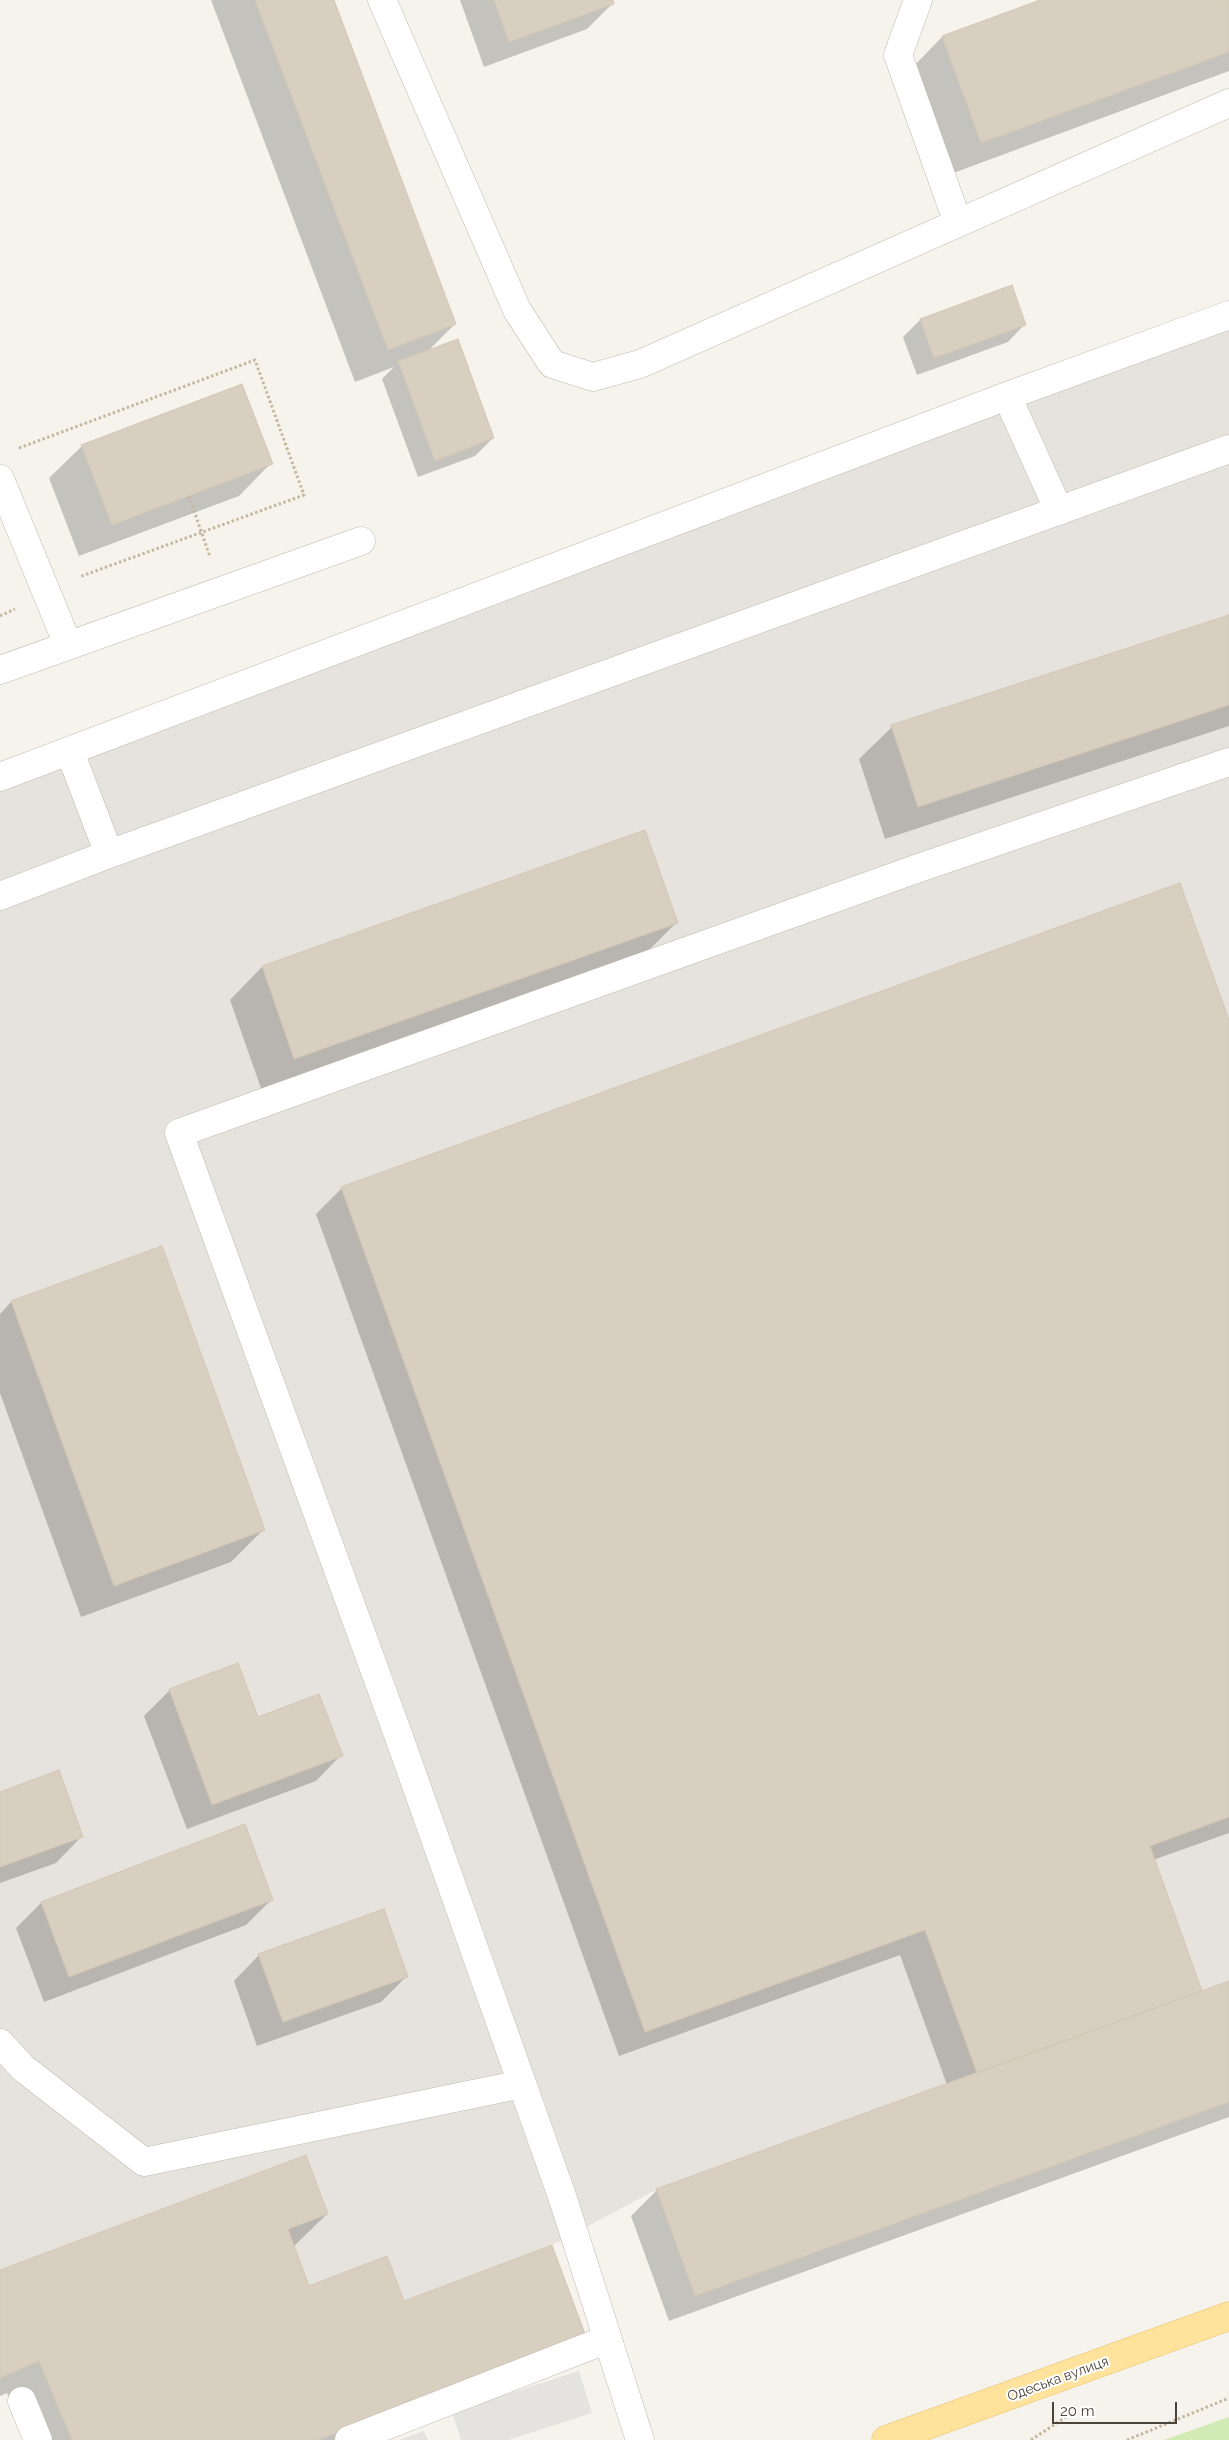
<!DOCTYPE html>
<meta charset="utf-8">
<style>
body{margin:0}
#map{position:relative;width:1229px;height:2440px;overflow:hidden;background:#f6f3ec;font-family:Raleway,sans-serif}
canvas{display:block}
.scale{position:absolute;left:1052px;top:2402px;width:125px;height:22px;box-sizing:border-box;border:2px solid #4b4439;border-top:0;padding-left:6px;font-size:15px;line-height:18px;white-space:nowrap;color:#4b4439;-webkit-text-stroke:4px #fff;paint-order:stroke}
</style>
<div id="map">
<canvas width="1229" height="2440"></canvas>
<div class="scale">20 m</div>
</div>
<script>
const ctx = document.querySelector('canvas').getContext('2d');
ctx.lineJoin = 'round';
function paint(path, color) { ctx.fillStyle = color; ctx.fill(path, 'evenodd'); }
const toPath = rows => new Path2D(rows.map(r => 'M' + r).join(''));
function trace(path, color, width, dash) { ctx.strokeStyle = color; ctx.lineWidth = width; ctx.lineCap = dash ? 'butt' : 'round'; ctx.setLineDash(dash || []); ctx.stroke(path); }
function label(font, color, halo, rows, align = 'center') {
  ctx.font = font + ' Raleway,sans-serif'; ctx.lineWidth = 4; ctx.setLineDash([]); ctx.textBaseline = 'middle'; ctx.strokeStyle = halo; ctx.fillStyle = color; for (const [text, x, y, turn = 0] of rows) {
    ctx.save(); ctx.translate(x, y); ctx.rotate((+turn || 0) * Math.PI / 180); ctx.textAlign = isNaN(turn) ? turn : align; if (halo) ctx.strokeText(text, 0, 0); ctx.fillText(text, 0, 0); ctx.restore();
  }
}
const industrial = toPath([
 [1229,328,1229,2101,695,2296,656,2190,552,2245,404,2301,309,2286,288,2229,328,2214,306,2155,0,2270,0,761]
]);
const green = toPath([
 [1229,2417,1229,2440,1164,2440]
]);
const parking = toPath([
 [579,2371,592,2413,508,2440,461,2440,452,2412],
 [424,2431,428,2440,399,2440]
]);
const shadow = toPath([
 [211,0,332,0,455,324,427,352,493,438,475,456,418,477,382,379,394,367,355,382],
 [460,0,612,0,613,3,587,29,484,67],
 [1044,0,1229,0,1229,71,948,175,910,70,942,37],
 [1011,286,1025,324,1008,342,917,375,903,337,920,320],
 [82,446,271,463,239,496,79,556,49,478],
 [1229,617,1229,726,885,839,859,759,892,727],
 [644,832,676,923,644,955,262,1091,230,1000,262,967],
 [1229,1024,1229,1833,1153,1860,1201,1993,1229,1983,1229,2117,669,2321,631,2216,657,2190,947,2085,900,1955,619,2056,316,1214,342,1188],
 [162,1248,263,1530,231,1562,81,1617,0,1393,0,1314,11,1302],
 [170,1690,257,1719,341,1755,316,1781,187,1829,144,1716],
 [0,1793,81,1837,56,1863,0,1883],
 [272,1899,246,1925,44,2002,16,1928,41,1903],
 [259,1955,407,1976,381,2002,257,2046,234,1981],
 [327,2214,293,2247,372,2440,26,2440,7,2393,0,2396,0,2272]
]);
const building = toPath([
 [255,0,334,0,456,324,388,350,255,0],
 [494,0,613,0,614,4,509,42,494,0],
 [1040,0,1229,0,1229,52,981,143,942,36,1040,0],
 [1012,285,1026,325,934,358,920,319,1012,285],
 [458,339,494,438,435,461,398,361,458,339],
 [242,384,273,464,112,525,81,445,242,384],
 [1229,615,1229,705,918,807,891,725,1229,615],
 [645,830,678,923,294,1059,262,966,645,830],
 [1180,883,1229,1020,1229,1817,1150,1846,1202,1991,977,2073,925,1930,645,2032,341,1187,1180,883],
 [162,1246,265,1530,114,1586,11,1301,162,1246],
 [238,1663,258,1717,319,1694,343,1756,212,1805,169,1689,238,1663],
 [59,1770,83,1837,0,1867,0,1792,59,1770],
 [245,1824,273,1900,69,1977,41,1902,245,1824],
 [384,1909,408,1977,283,2022,258,1954,384,1909],
 [1229,1981,1229,2102,695,2296,656,2189,1229,1981],
 [306,2155,328,2214,288,2229,309,2286,387,2256,404,2301,552,2245,588,2342,317,2440,72,2440,39,2361,0,2378,0,2270,306,2155]
]);
const path = toPath([
 [19,448,255,360,304,495,79,577],
 [189,496,210,557],
 [0,616,15,609],
 [1031,2440,1072,2413],
 [1127,2440,1229,2398]
]);
const minor = toPath([
 [382,0,517,310,552,364,593,377,640,364,1229,103],
 [918,0,898,55,958,223],
 [1007,396,1059,511],
 [0,479,68,645],
 [0,670,361,541],
 [70,752,109,854],
 [0,777,1007,396,1229,315],
 [0,896,109,854,1229,449],
 [0,2043,23,2068,144,2162,522,2084],
 [22,2401,38,2440],
 [349,2440,608,2339],
 [640,2440,563,2199,399,1737,179,1133,916,869,1229,762]
]);
const major = toPath([
 [886,2440,1229,2316]
]);
const streetNames = [
 ["Одеська вулиця",1058,2379,-20]
];
paint(industrial, '#e6e2dd');
paint(green, '#d2eab5');
paint(parking, '#e5e3e0');
paint(shadow, '#0003');
paint(building, '#d8cfc1');
trace(building, '#d3c7b4', 1);
trace(minor, '#c2bbae', 29);
trace(major, '#e6c16a', 29);
trace(path, '#c4b79f', 3, [2.5, 2.5]);
trace(minor, '#fff', 28);
trace(major, '#ffe39c', 28);
label('14px', '#4b4439', '#fff', streetNames);
</script>
